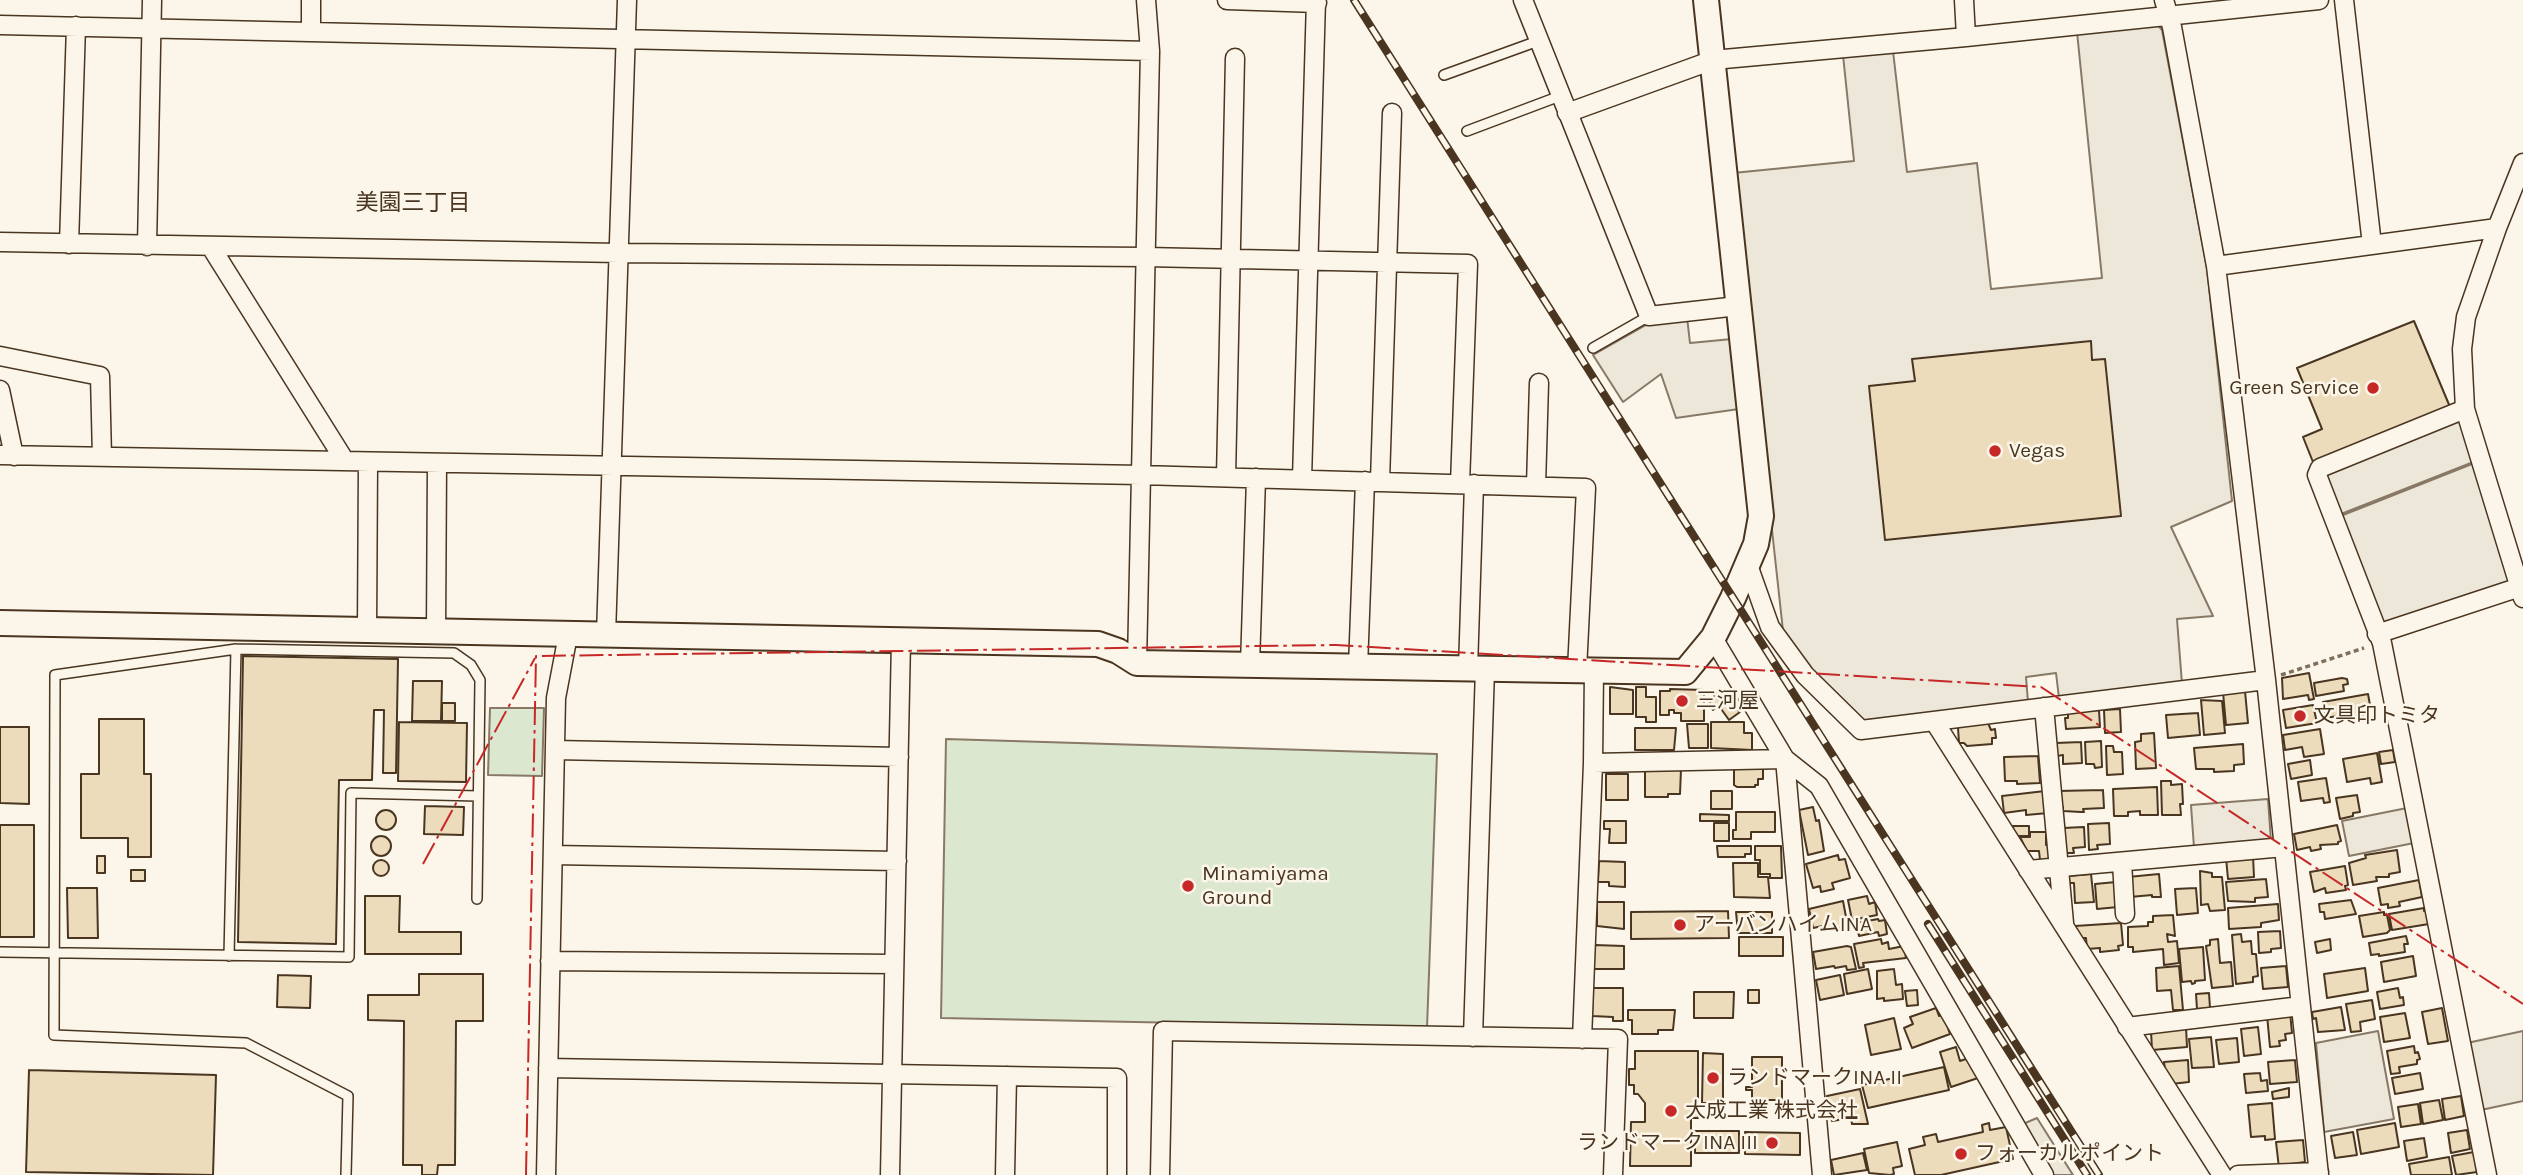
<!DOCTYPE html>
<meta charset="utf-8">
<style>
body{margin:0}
canvas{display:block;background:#fbf6e9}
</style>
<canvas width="2523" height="1175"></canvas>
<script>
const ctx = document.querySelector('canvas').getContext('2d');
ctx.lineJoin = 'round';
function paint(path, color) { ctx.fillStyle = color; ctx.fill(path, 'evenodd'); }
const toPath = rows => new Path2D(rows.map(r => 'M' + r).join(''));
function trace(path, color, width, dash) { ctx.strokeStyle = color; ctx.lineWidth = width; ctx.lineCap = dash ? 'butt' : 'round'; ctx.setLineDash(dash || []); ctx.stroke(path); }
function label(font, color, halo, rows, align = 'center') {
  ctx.font = font + ' Karla,"Noto Sans JP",sans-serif'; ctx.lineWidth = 5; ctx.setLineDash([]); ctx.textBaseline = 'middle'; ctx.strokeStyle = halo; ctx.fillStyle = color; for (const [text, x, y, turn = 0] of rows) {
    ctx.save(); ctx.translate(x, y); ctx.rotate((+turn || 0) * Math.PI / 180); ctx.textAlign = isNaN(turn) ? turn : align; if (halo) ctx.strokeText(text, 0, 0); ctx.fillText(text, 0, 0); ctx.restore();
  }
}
const green = toPath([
 [490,708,544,708,542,776,488,775,490,708],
 [946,739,1437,754,1427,1028,941,1018,946,739]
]);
const parking = toPath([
 [2156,23,2162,30,2207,268,2232,501,2171,527,2213,616,2177,619,2182,684,2059,698,2056,673,2026,677,2028,702,1858,721,1784,640,1733,173,1854,161,1843,55,1893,51,1907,172,1977,163,1991,289,2102,278,2077,32,2156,23],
 [1687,317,1690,343,1732,339,1739,409,1676,418,1661,374,1623,402,1593,355,1653,321,1687,317],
 [2460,415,2476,461,2336,516,2323,471,2460,415],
 [2477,462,2512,583,2381,626,2338,517,2477,462],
 [2268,799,2271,842,2194,848,2191,805,2268,799],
 [2407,808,2414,843,2349,856,2342,821,2407,808],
 [2378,1031,2394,1119,2324,1132,2316,1043,2378,1031],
 [2523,1031,2523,1101,2481,1110,2467,1043,2523,1031],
 [2037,1118,2073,1175,2049,1175,2023,1124,2037,1118]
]);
const building = toPath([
 [2414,321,2450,407,2313,462,2303,437,2322,429,2297,368,2414,321],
 [2091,341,2092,360,2105,359,2121,516,1885,540,1869,386,1915,381,1912,359,2091,341],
 [243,656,398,659,396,773,383,773,384,710,374,710,372,780,339,780,336,944,238,942,243,656],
 [2309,673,2314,699,2309,700,2308,695,2283,699,2282,678,2309,673],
 [2342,678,2347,679,2348,684,2343,685,2344,691,2316,696,2314,683,2342,678],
 [413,681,442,681,441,721,412,721,413,681],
 [1610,687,1633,690,1633,714,1610,714,1610,687],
 [1636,687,1646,687,1646,697,1656,697,1656,722,1646,722,1646,717,1636,717,1636,687],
 [1670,689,1704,690,1704,721,1681,721,1681,713,1674,713,1674,710,1669,710,1669,715,1660,715,1660,691,1670,691,1670,689],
 [1717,691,1721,691,1740,712,1729,720,1719,706,1713,710,1709,704,1717,691],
 [2245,691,2248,723,2226,725,2223,692,2245,691],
 [2368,694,2370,705,2365,706,2366,714,2343,719,2343,715,2326,718,2323,702,2368,694],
 [2201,700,2222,701,2225,733,2204,735,2201,700],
 [442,703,455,703,455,721,442,721,442,703],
 [2313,705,2317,723,2286,728,2283,710,2313,705],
 [2120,709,2121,732,2105,733,2104,710,2120,709],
 [2099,710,2100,727,2066,729,2065,718,2068,718,2068,712,2099,710],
 [2198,713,2200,735,2168,738,2166,715,2198,713],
 [99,719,144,719,144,774,151,774,151,857,128,857,128,838,81,838,81,774,99,774,99,719],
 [399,722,467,723,466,782,398,781,399,722],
 [1711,722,1744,722,1744,733,1752,733,1752,750,1711,748,1711,722],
 [1988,723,1991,730,1995,729,1996,738,1992,738,1992,744,1967,746,1964,743,1959,743,1958,728,1961,725,1988,723],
 [1687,724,1708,724,1708,748,1689,748,1687,724],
 [0,727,29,727,29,804,0,803,0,727],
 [1635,728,1676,728,1674,750,1635,750,1635,728],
 [2320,729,2324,754,2304,757,2302,747,2285,750,2283,735,2320,729],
 [2154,733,2156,768,2136,769,2135,742,2141,741,2141,734,2154,733],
 [2101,741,2102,767,2095,768,2094,764,2086,764,2085,742,2101,741],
 [2081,742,2082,763,2063,764,2063,755,2057,756,2056,743,2081,742],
 [2243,744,2244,764,2234,765,2234,771,2214,772,2214,769,2196,769,2194,748,2243,744],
 [2106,746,2113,746,2114,752,2122,752,2123,774,2107,775,2106,746],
 [2393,750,2395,762,2381,764,2379,752,2393,750],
 [2377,753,2382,782,2371,784,2370,778,2347,782,2343,759,2377,753],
 [2038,756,2040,783,2017,784,2017,781,2005,781,2004,757,2038,756],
 [2310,760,2312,775,2291,779,2288,764,2310,760],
 [1734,767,1763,767,1763,779,1758,779,1758,785,1755,785,1755,787,1737,787,1734,785,1734,767],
 [1681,769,1680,794,1668,794,1668,797,1645,797,1645,770,1681,769],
 [1606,774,1628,774,1628,800,1606,800,1606,774],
 [2326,778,2330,802,2324,803,2323,798,2301,801,2298,782,2326,778],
 [2161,781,2171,781,2171,785,2182,784,2183,804,2180,804,2181,815,2162,815,2161,781],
 [2157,787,2158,815,2140,815,2140,811,2128,812,2128,816,2114,816,2113,789,2157,787],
 [2103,790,2104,808,2083,809,2084,812,2081,812,2063,811,2063,807,2059,807,2058,791,2103,790],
 [1711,791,1732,791,1732,809,1711,809,1711,791],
 [2045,791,2048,813,2026,815,2026,810,2004,813,2002,796,2045,791],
 [2357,795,2360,812,2353,813,2353,816,2340,819,2336,798,2357,795],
 [425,806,464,807,463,835,424,834,425,806],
 [1813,807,1816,821,1819,820,1824,851,1808,855,1799,810,1813,807],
 '376 820a10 10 0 1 1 20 0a10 10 0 1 1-20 0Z',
 [1736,812,1775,812,1775,832,1751,832,1751,839,1733,839,1733,830,1736,830,1736,812],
 [1700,814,1729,815,1729,821,1700,821,1700,814],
 [1604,821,1626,821,1626,843,1609,843,1610,829,1604,829,1604,821],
 [1714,823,1729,823,1729,841,1714,841,1714,823],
 [2109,823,2110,844,2097,845,2098,849,2089,850,2088,824,2109,823],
 [0,825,34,825,34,937,0,937,0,825],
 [2337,825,2341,841,2338,842,2338,844,2320,845,2321,849,2311,851,2310,847,2297,850,2294,834,2337,825],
 [2013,826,2029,826,2029,836,2014,836,2013,826],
 [2084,827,2085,847,2073,848,2074,853,2064,853,2063,828,2084,827],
 [2030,832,2046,832,2046,845,2051,845,2051,860,2040,860,2039,851,2027,851,2020,837,2030,837,2030,832],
 '371 846a10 10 0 1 1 20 0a10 10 0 1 1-20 0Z',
 [1717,846,1751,846,1751,854,1745,854,1745,857,1718,857,1717,846],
 [1755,846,1781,846,1782,878,1770,878,1770,874,1760,874,1760,860,1755,860,1755,846],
 [2397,850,2400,872,2389,874,2389,877,2376,877,2377,881,2353,885,2349,863,2366,858,2365,855,2397,850],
 [1838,855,1839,860,1845,859,1850,878,1832,883,1834,889,1821,892,1820,886,1813,888,1806,864,1838,855],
 [97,856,105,856,105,873,97,873,97,856],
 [2253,856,2254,877,2228,879,2226,858,2253,856],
 '373 868a8 8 0 1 1 16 0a8 8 0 1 1-16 0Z',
 [1599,861,1625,862,1625,887,1609,886,1609,882,1598,882,1599,861],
 [1733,863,1758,863,1758,877,1768,877,1770,898,1734,897,1733,863],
 [2345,866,2348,885,2345,886,2346,890,2326,893,2325,888,2314,892,2310,872,2345,866],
 [131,870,145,870,145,881,131,881,131,870],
 [2200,871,2212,873,2212,877,2222,877,2225,910,2210,911,2208,904,2201,905,2200,871],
 [2091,874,2094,902,2075,903,2074,883,2069,883,2069,876,2091,874],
 [2159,874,2161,897,2152,897,2152,895,2130,897,2128,877,2159,874],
 [2266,879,2268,897,2255,898,2255,902,2228,901,2226,882,2266,879],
 [2419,880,2422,897,2399,902,2400,906,2388,908,2388,904,2381,905,2378,888,2419,880],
 [2116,882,2118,907,2097,909,2095,884,2116,882],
 [67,888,97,888,98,938,68,938,67,888],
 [2196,888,2198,913,2177,915,2175,889,2196,888],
 [365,896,400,896,399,932,461,932,461,954,365,954,365,896],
 [1867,896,1869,904,1875,902,1877,915,1852,920,1848,900,1867,896],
 [2351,900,2356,914,2325,919,2324,912,2320,912,2319,904,2351,900],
 [1843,901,1846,917,1842,918,1844,927,1829,930,1828,925,1813,928,1809,909,1843,901],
 [1597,902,1624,902,1624,929,1597,926,1597,902],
 [2278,904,2279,920,2261,923,2261,927,2229,929,2228,908,2278,904],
 [2424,908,2424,911,2427,910,2429,924,2392,930,2389,914,2424,908],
 [1728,911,1729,938,1631,939,1631,912,1728,911],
 [1736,912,1772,912,1772,933,1738,933,1736,912],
 [2384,912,2384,915,2387,915,2390,930,2387,933,2363,937,2359,916,2384,912],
 [2173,915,2175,936,2167,934,2168,942,2177,941,2179,963,2164,965,2163,949,2133,952,2133,947,2128,947,2128,927,2148,926,2148,922,2153,922,2153,916,2173,915],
 [1878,919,1879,921,1885,920,1887,934,1879,936,1878,932,1859,936,1856,923,1878,919],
 [2121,923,2123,945,2118,946,2119,950,2100,952,2100,948,2087,949,2086,938,2080,938,2076,933,2075,926,2121,923],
 [2280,931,2281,948,2271,949,2271,952,2259,953,2258,932,2280,931],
 [2241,934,2242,942,2251,941,2252,954,2256,954,2258,976,2253,977,2253,982,2236,984,2232,935,2241,934],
 [2406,936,2408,944,2404,944,2405,952,2379,956,2379,954,2371,955,2369,943,2406,936],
 [1739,937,1783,937,1783,956,1739,956,1739,937],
 [1881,939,1882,944,1888,942,1889,949,1904,946,1906,958,1863,963,1864,967,1859,968,1854,944,1881,939],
 [2218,939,2220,963,2231,962,2233,986,2212,988,2206,946,2210,945,2210,940,2218,939],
 [2330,939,2331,950,2317,953,2315,942,2330,939],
 [1594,945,1624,946,1624,969,1594,969,1594,945],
 [1847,946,1851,947,1856,969,1847,970,1846,966,1835,968,1834,966,1816,969,1813,952,1847,946],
 [2203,947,2205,980,2195,981,2195,983,2192,984,2191,981,2182,982,2179,949,2203,947],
 [2413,956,2416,976,2384,982,2381,962,2413,956],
 [2179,966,2183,1010,2173,1010,2171,990,2157,991,2156,968,2179,966],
 [2286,966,2288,987,2263,989,2261,968,2286,966],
 [2365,968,2368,991,2327,998,2324,974,2365,968],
 [1868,969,1872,989,1847,994,1844,974,1868,969],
 [1894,969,1896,985,1902,984,1903,999,1884,1001,1884,998,1877,999,1877,971,1894,969],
 [419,974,483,974,483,1021,456,1021,455,1165,438,1165,437,1175,422,1175,422,1165,403,1165,404,1021,368,1020,368,995,419,995,419,974],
 [278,975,311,976,310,1008,277,1007,278,975],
 [1840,975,1844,995,1820,1000,1816,980,1840,975],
 [1593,988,1623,988,1623,1021,1613,1021,1613,1017,1592,1016,1593,988],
 [2398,988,2400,998,2403,997,2404,1005,2380,1009,2377,992,2398,988],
 [1748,990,1759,990,1759,1003,1748,1003,1748,990],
 [1917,990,1918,1005,1907,1006,1905,991,1917,990],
 [1694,992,1734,992,1733,1018,1694,1018,1694,992],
 [2209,993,2210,1008,2197,1009,2196,994,2209,993],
 [2372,1000,2375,1019,2360,1022,2361,1031,2351,1032,2346,1004,2372,1000],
 [2341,1007,2345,1030,2318,1032,2316,1018,2313,1019,2312,1012,2341,1007],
 [1936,1008,1939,1016,1943,1014,1950,1034,1912,1048,1904,1028,1913,1024,1910,1017,1936,1008],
 [2442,1008,2448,1041,2428,1044,2422,1012,2442,1008],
 [1628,1010,1675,1010,1673,1030,1658,1030,1658,1034,1632,1034,1632,1020,1628,1020,1628,1010],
 [2290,1012,2292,1033,2285,1034,2286,1040,2279,1041,2280,1046,2270,1047,2267,1015,2290,1012],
 [2405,1013,2410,1038,2384,1042,2380,1017,2405,1013],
 [1894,1018,1901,1049,1871,1055,1865,1025,1894,1018],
 [2186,1027,2187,1047,2152,1050,2151,1031,2186,1027],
 [2258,1027,2261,1054,2244,1056,2241,1029,2258,1027],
 [2211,1037,2214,1067,2192,1068,2189,1039,2211,1037],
 [2237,1038,2239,1062,2219,1064,2216,1040,2237,1038],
 [2414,1046,2415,1053,2418,1052,2420,1059,2417,1060,2417,1064,2399,1067,2400,1073,2391,1074,2387,1051,2414,1046],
 [1956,1047,1960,1061,1972,1057,1978,1078,1951,1087,1940,1052,1956,1047],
 [1635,1051,1698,1051,1698,1118,1691,1118,1691,1166,1630,1166,1631,1122,1645,1122,1645,1103,1638,1094,1634,1094,1634,1085,1629,1085,1629,1069,1635,1069,1635,1051],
 [1703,1053,1723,1054,1723,1103,1702,1103,1703,1053],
 [1752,1057,1782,1057,1782,1100,1752,1100,1752,1090,1746,1090,1746,1087,1752,1087,1752,1057],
 [2188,1060,2189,1082,2171,1084,2170,1076,2166,1077,2164,1062,2188,1060],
 [2295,1060,2297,1082,2270,1084,2268,1062,2295,1060],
 [1944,1067,1949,1090,1868,1108,1862,1085,1944,1067],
 [29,1070,216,1075,213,1175,26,1172,29,1070],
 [2260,1073,2261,1081,2267,1080,2268,1091,2246,1093,2244,1074,2260,1073],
 [2420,1073,2423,1089,2395,1094,2392,1078,2420,1073],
 [2289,1088,2289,1097,2273,1099,2272,1092,2289,1088],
 [1860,1089,1868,1124,1852,1124,1851,1118,1832,1121,1827,1096,1860,1089],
 [2461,1096,2464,1116,2445,1120,2442,1099,2461,1096],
 [2439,1100,2443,1120,2423,1124,2420,1103,2439,1100],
 [2272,1103,2275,1139,2265,1140,2265,1136,2251,1137,2248,1105,2272,1103],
 [2418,1104,2421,1124,2401,1127,2398,1107,2418,1104],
 [1989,1123,1990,1130,2006,1127,2013,1159,1941,1175,1915,1175,1909,1149,1925,1145,1923,1137,1936,1134,1938,1142,1983,1132,1982,1125,1989,1123],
 [2395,1123,2399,1147,2361,1154,2357,1130,2395,1123],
 [2467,1130,2470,1149,2451,1153,2448,1133,2467,1130],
 [1695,1131,1739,1131,1739,1153,1695,1153,1695,1131],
 [1745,1132,1800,1133,1800,1155,1745,1154,1745,1132],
 [2353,1132,2357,1155,2335,1158,2331,1136,2353,1132],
 [2424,1138,2427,1157,2407,1161,2404,1141,2424,1138],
 [2303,1140,2305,1162,2291,1164,2291,1167,2279,1168,2276,1142,2303,1140],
 [1897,1142,1902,1166,1893,1168,1894,1174,1890,1175,1869,1173,1864,1149,1897,1142],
 [2474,1152,2477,1172,2456,1175,2452,1156,2474,1152],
 [1863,1153,1867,1170,1834,1175,1831,1160,1863,1153],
 [2449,1157,2452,1175,2411,1175,2409,1164,2449,1157]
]);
const path = toPath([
 [2281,675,2364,648]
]);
const lane = toPath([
 [1444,75,1538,41],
 [1467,131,1560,96],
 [1593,348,1649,316],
 [0,952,349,957,351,793,478,796],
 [229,956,236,649],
 [346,1175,348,1096,246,1043,54,1035,55,675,236,649,454,653,471,665,480,680,477,899]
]);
const street = toPath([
 [311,0,311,31],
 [1227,0,1317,3],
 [1523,0,1649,316,1738,306],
 [1964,0,1966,37],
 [2164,0,2172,27,2216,266,2266,680,2319,1175],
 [2344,0,2372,245],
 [0,25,1150,51],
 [1567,113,1713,60,1966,37,2319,0],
 [2523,163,2497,228,2466,317,2462,349,2465,409,2523,598],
 [0,242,619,253,1146,257,1468,264,1460,484],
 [69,244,76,26],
 [147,246,152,0],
 [211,247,345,461],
 [2216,266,2497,228],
 [0,356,100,376,102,457],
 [0,390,14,456],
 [2465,409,2320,468,2317,475,2382,643,2487,1175],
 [0,455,1141,475,1586,488,1577,670],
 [1226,477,1235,58],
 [1302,479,1316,0],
 [1380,481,1392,113],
 [1536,486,1539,383],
 [1748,565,1770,627,1805,675,1861,730,2266,680],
 [367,631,368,462],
 [436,632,437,463],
 [2377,634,2523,586],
 [606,635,627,0],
 [1713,638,1785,759,1819,786,2044,1175],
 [1137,663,1150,51,1146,0],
 [1250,665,1256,478],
 [1358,667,1365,481],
 [1468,669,1474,484],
 [2044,707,2064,923],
 [1934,721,2222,1175],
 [555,750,899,757],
 [1785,759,1822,1175],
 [1593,763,1785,759],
 [553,855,897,861],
 [2122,862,2125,914],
 [2028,870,2284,847],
 [550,961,894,964],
 [2127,1027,2301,1006],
 [1473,1037,1485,669],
 [1582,1039,1593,763,1594,670],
 [548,1068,1117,1078,1117,1175],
 [546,1175,556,698,568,635],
 [890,1175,901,640],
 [1005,1175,1007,1076],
 [1160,1175,1163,1031,1618,1039,1613,1175],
 [2238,1175,2319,1172]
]);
const secondary = toPath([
 [0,623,1098,644,1118,651,1137,663,1685,672,1713,638,1733,598,1756,544,1761,516,1706,0]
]);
const rail = toPath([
 [1354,0,2099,1175],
 [1928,924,2087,1175]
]);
const power = toPath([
 [423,864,535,658],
 [526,1175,536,656,1336,645,2041,687,2523,1004]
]);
const markers = [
 [2373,388,7,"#c62828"],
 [1995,451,7,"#c62828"],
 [1682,701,7,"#c62828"],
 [2300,716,7,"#c62828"],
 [1188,886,7,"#c62828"],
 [1680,925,7,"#c62828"],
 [1713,1078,7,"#c62828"],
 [1671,1111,7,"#c62828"],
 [1772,1143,7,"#c62828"],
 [1961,1154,7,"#c62828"]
];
const poiNames = [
 ["Green Service",2359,388,"right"],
 ["Vegas",2009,451],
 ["三河屋",1696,701],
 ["文具印トミタ",2314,716],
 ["Minamiyama",1202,874],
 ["Ground",1202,898],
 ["アーバンハイムINA",1694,925],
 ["ランドマークINA II",1727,1078],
 ["大成工業 株式会社",1685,1111],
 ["ランドマークINA III",1758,1143,"right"],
 ["フォーカルポイント",1975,1154]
];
const neighbourhoodNames = [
 ["美園三丁目",413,203]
];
paint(green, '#dce7d0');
trace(green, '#887966', 2);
paint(parking, '#ede7d9');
trace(parking, '#887966', 2);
paint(building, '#ecdcbc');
trace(building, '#4a3520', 2);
trace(lane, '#4a3520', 12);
trace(street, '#4a3520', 21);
trace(secondary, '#4a3520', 28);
trace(path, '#7f6f5c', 3.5, [5, 3.5]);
trace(lane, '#fbf6e9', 9);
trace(street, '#fbf6e9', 18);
trace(secondary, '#fbf6e9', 24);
trace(rail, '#4a3520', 8);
trace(rail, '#fbf6e9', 5, [16]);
trace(power, '#c62828', 2, [24, 5, 3.5, 5]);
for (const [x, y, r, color] of markers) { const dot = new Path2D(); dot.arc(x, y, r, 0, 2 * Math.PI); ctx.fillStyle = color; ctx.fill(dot); trace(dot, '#fbf6e9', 2.5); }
label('21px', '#4a3520', '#fbf6e9', poiNames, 'left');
label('23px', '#4a3520', '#fbf6e9', neighbourhoodNames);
</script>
